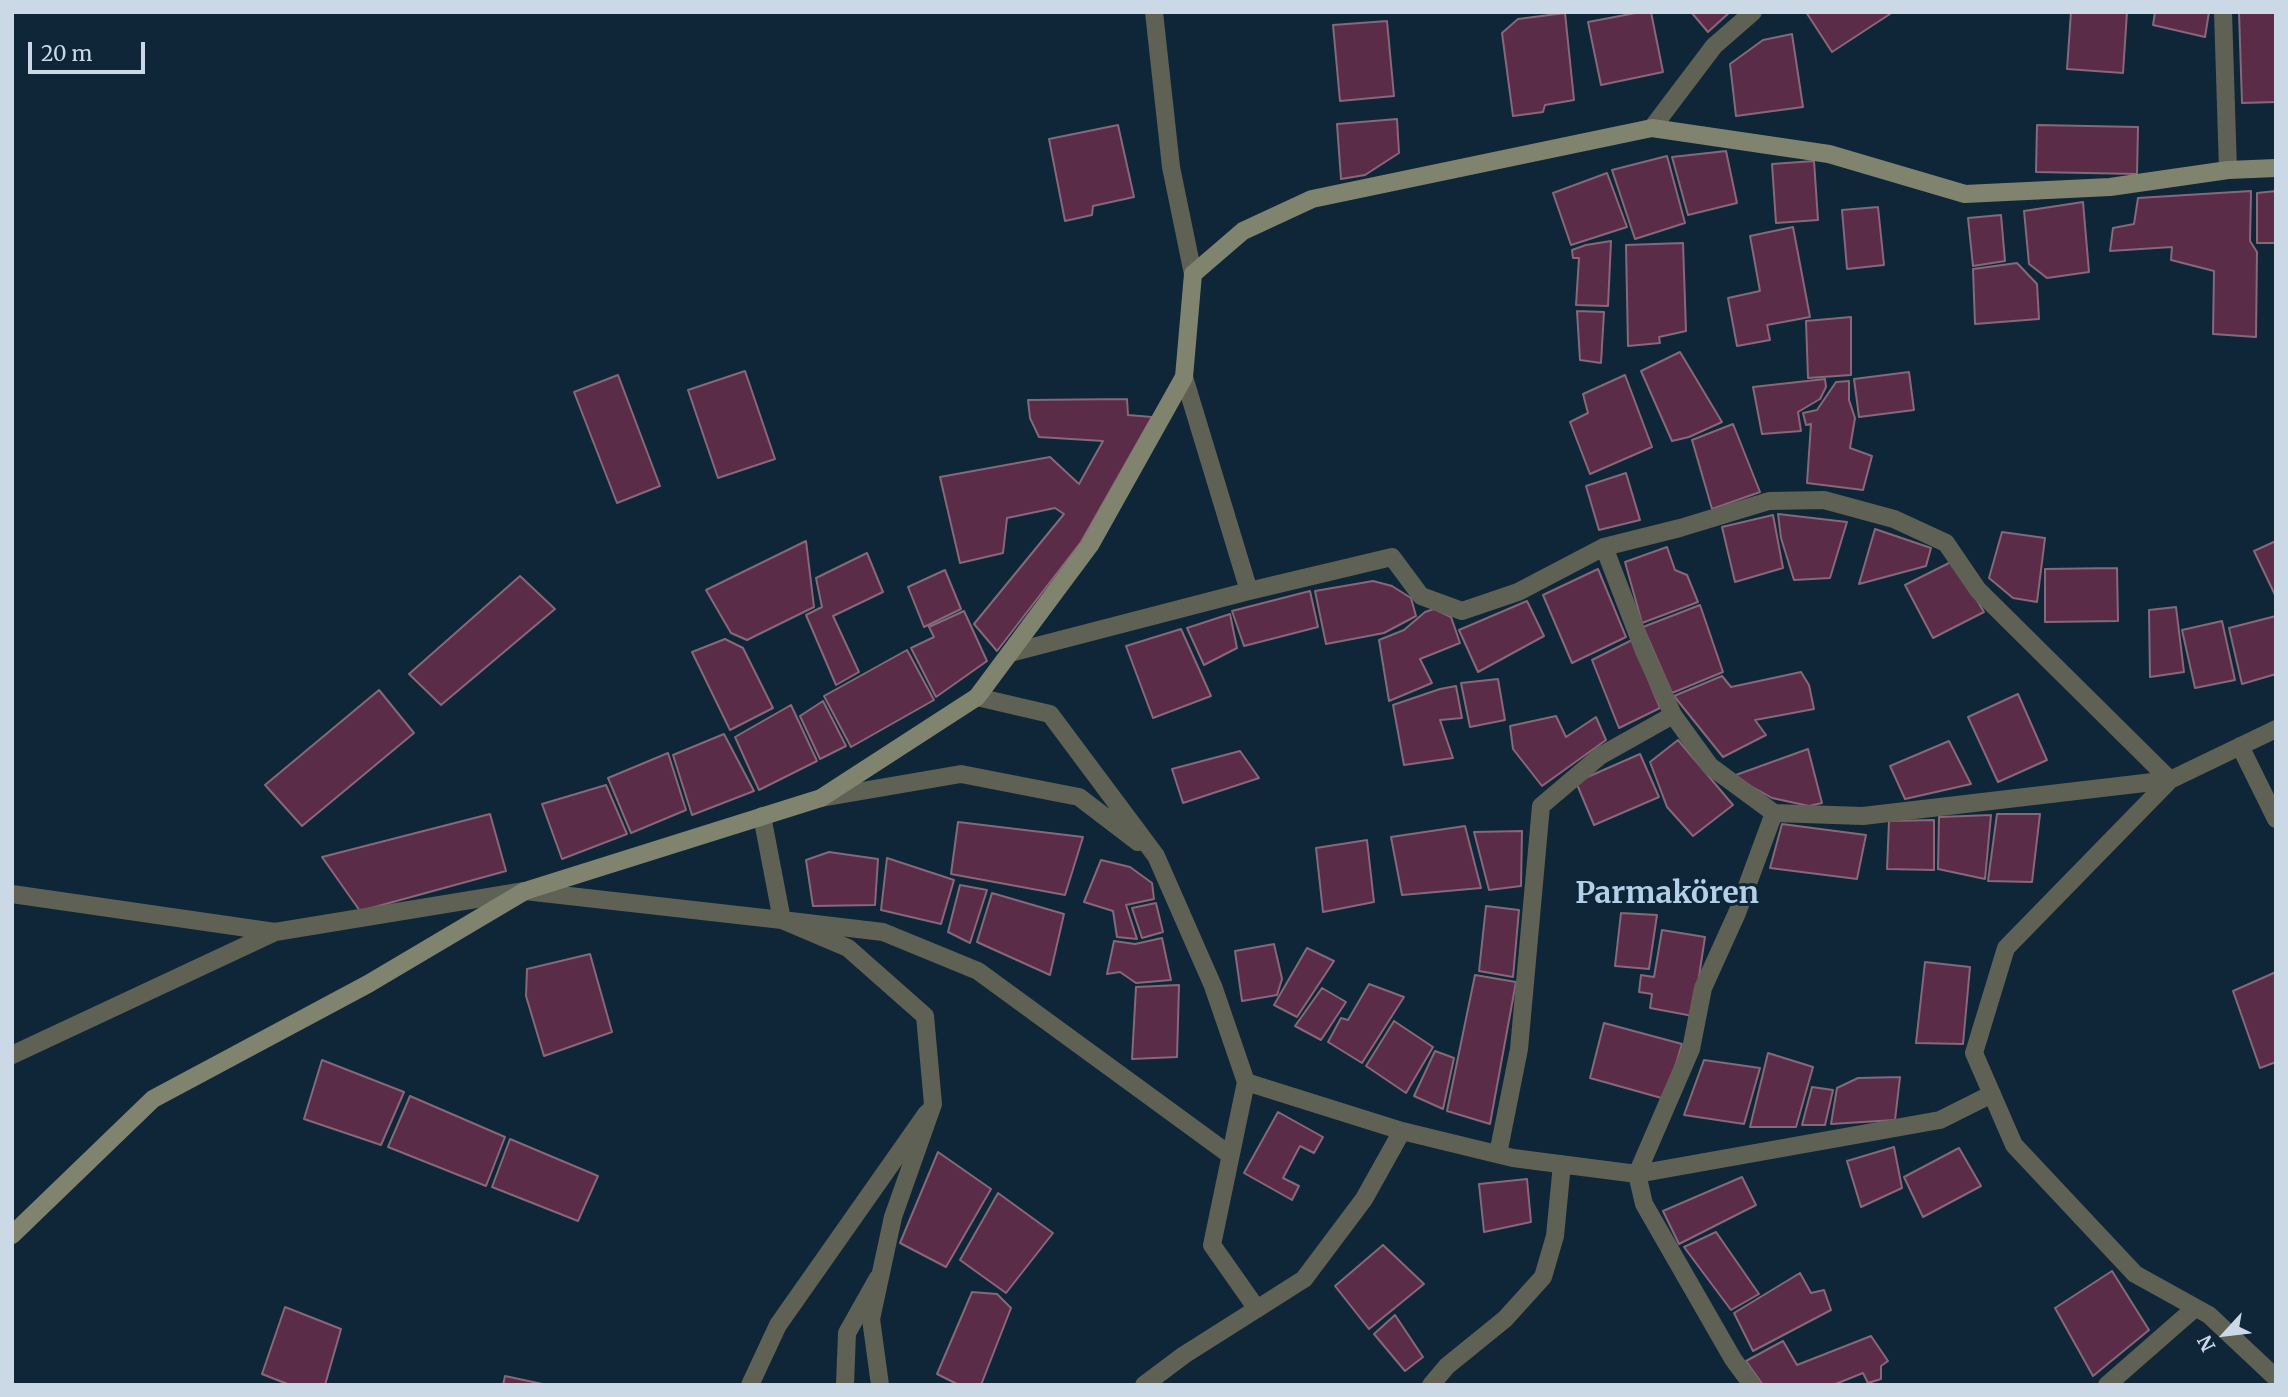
<!DOCTYPE html>
<meta charset="utf-8">
<style>
body{margin:0}
#map{position:relative;width:2288px;height:1397px;overflow:hidden;background:#0e2638;font-family:Merriweather,serif}
canvas{display:block}
.frame{position:absolute;inset:0;border:14px solid #cbd9e6;pointer-events:none}
.north{position:absolute;left:2190px;top:1299px;width:70px;height:70px;-webkit-text-stroke:5px #0e2638;paint-order:stroke;rotate:243deg;font-size:19px;font-weight:700;line-height:28px;text-align:center;color:#cbd9e6}
.north::after{content:'';display:block;margin:auto;width:24px;height:32px;background:#cbd9e6;clip-path:polygon(50% 0,100% 100%,50% 72%,0 100%)}
.scale{position:absolute;left:28px;top:42px;width:117px;height:32px;box-sizing:border-box;border:4px solid #cbd9e6;border-top:0;padding-left:9px;font-size:21px;line-height:24px;white-space:nowrap;color:#cbd9e6;-webkit-text-stroke:5px #0e2638;paint-order:stroke}
</style>
<div id="map">
<canvas width="2288" height="1397"></canvas>
<div class="frame"></div>
<div class="north">N</div>
<div class="scale">20 m</div>
</div>
<script>
const ctx = document.querySelector('canvas').getContext('2d');
ctx.lineJoin = 'round';
function paint(path, color) { ctx.fillStyle = color; ctx.fill(path, 'evenodd'); }
const toPath = rows => new Path2D(rows.map(r => 'M' + r).join(''));
function trace(path, color, width, dash) { ctx.strokeStyle = color; ctx.lineWidth = width; ctx.lineCap = dash ? 'butt' : 'round'; ctx.setLineDash(dash || []); ctx.stroke(path); }
function label(font, color, halo, rows, align = 'center') {
  ctx.font = font + ' Merriweather,serif'; ctx.lineWidth = 6; ctx.setLineDash([]); ctx.textBaseline = 'middle'; ctx.strokeStyle = halo; ctx.fillStyle = color; for (const [text, x, y, turn = 0] of rows) {
    ctx.save(); ctx.translate(x, y); ctx.rotate((+turn || 0) * Math.PI / 180); ctx.textAlign = isNaN(turn) ? turn : align; if (halo) ctx.strokeText(text, 0, 0); ctx.fillText(text, 0, 0); ctx.restore();
  }
}
const building = toPath([
 [1641,12,1651,12,1663,72,1601,85,1588,22,1641,12],
 [1691,12,1730,12,1708,32,1691,12],
 [1806,12,1893,12,1832,52,1806,12],
 [2071,12,2127,12,2123,73,2067,69,2071,12],
 [2155,12,2209,12,2205,37,2153,25,2155,12],
 [2239,12,2276,12,2276,102,2242,103,2239,12],
 [1565,13,1574,100,1545,105,1543,112,1513,116,1502,33,1518,19,1565,13],
 [1387,21,1394,96,1340,101,1333,25,1387,21],
 [1792,34,1803,107,1736,116,1730,64,1763,40,1792,34],
 [1397,119,1399,153,1365,175,1341,179,1337,124,1397,119],
 [1118,125,1134,197,1093,206,1092,215,1065,221,1049,139,1118,125],
 [2037,125,2138,127,2137,174,2036,172,2037,125],
 [1726,151,1737,203,1688,215,1672,157,1726,151],
 [1667,156,1685,223,1635,239,1612,170,1667,156],
 [1814,161,1818,220,1776,223,1772,164,1814,161],
 [1607,173,1627,227,1571,245,1553,193,1607,173],
 [2251,191,2250,241,2257,252,2256,337,2213,334,2214,271,2171,260,2172,247,2110,251,2113,228,2134,224,2138,198,2251,191],
 [2276,191,2276,243,2257,243,2257,193,2276,191],
 [2083,202,2089,272,2047,278,2029,264,2024,211,2083,202],
 [1878,207,1884,265,1847,269,1842,210,1878,207],
 [2001,215,2005,261,1973,266,1968,218,2001,215],
 [1793,227,1810,317,1767,325,1770,340,1737,346,1728,298,1760,291,1750,236,1793,227],
 [1611,241,1608,306,1576,305,1579,258,1573,258,1572,250,1586,245,1611,241],
 [1683,243,1686,331,1659,337,1660,343,1628,346,1626,245,1683,243],
 [2017,263,2037,284,2039,319,1975,324,1973,269,2017,263],
 [1577,311,1604,312,1601,363,1580,360,1577,311],
 [1851,317,1851,375,1808,378,1806,321,1851,317],
 [1680,352,1722,422,1689,437,1672,441,1641,371,1680,352],
 [745,371,775,459,718,478,688,390,745,371],
 [1909,372,1914,410,1859,417,1854,379,1909,372],
 [618,375,660,486,617,503,574,392,618,375],
 [1625,375,1652,447,1590,474,1570,422,1588,413,1583,394,1625,375],
 [1825,379,1826,387,1820,399,1798,412,1801,431,1762,434,1753,387,1825,379],
 [1849,381,1849,400,1855,418,1850,448,1872,456,1863,490,1807,483,1811,424,1806,425,1803,413,1817,410,1836,382,1849,381],
 [1127,399,1128,415,1152,417,1081,542,997,651,974,624,1064,514,1055,508,1007,518,1003,553,960,563,940,477,1050,457,1079,484,1103,441,1039,437,1030,418,1028,400,1127,399],
 [1733,424,1760,492,1712,509,1692,440,1733,424],
 [1626,473,1640,520,1599,530,1586,486,1626,473],
 [1778,514,1847,522,1830,578,1794,580,1781,538,1778,514],
 [1773,515,1783,568,1735,582,1722,527,1773,515],
 [1875,529,1931,548,1926,566,1859,584,1875,529],
 [2002,532,2045,538,2037,602,2013,598,1989,578,2002,532],
 [806,541,814,607,747,640,731,633,706,590,806,541],
 [2276,541,2276,597,2254,551,2276,541],
 [1667,547,1675,570,1687,575,1698,602,1642,623,1625,562,1667,547],
 [867,553,883,592,833,616,859,672,836,685,806,615,822,607,816,578,867,553],
 [1953,561,1984,612,1933,638,1905,585,1953,561],
 [2117,568,2118,621,2045,622,2045,569,2117,568],
 [1598,569,1626,637,1572,663,1543,595,1598,569],
 [945,570,961,609,924,627,908,587,945,570],
 [520,576,555,609,441,705,409,674,520,576],
 [1373,581,1392,586,1411,598,1416,616,1384,633,1326,644,1315,591,1373,581],
 [1310,591,1318,627,1244,646,1232,611,1310,591],
 [1527,601,1544,636,1478,672,1459,630,1527,601],
 [1700,605,1723,672,1672,693,1643,627,1700,605],
 [2176,607,2184,672,2150,677,2149,610,2176,607],
 [1434,609,1451,617,1460,643,1420,659,1432,683,1389,701,1379,640,1404,630,1425,612,1434,609],
 [964,611,987,661,936,697,911,648,934,637,929,627,964,611],
 [1230,614,1237,648,1204,665,1187,628,1230,614],
 [2276,616,2276,674,2242,684,2229,628,2276,616],
 [2222,621,2235,680,2195,688,2182,630,2222,621],
 [1181,629,1211,696,1153,718,1126,646,1181,629],
 [725,639,743,648,773,708,730,730,692,652,725,639],
 [1632,640,1660,708,1619,728,1592,660,1632,640],
 [907,650,934,700,851,747,824,696,907,650],
 [1801,672,1809,685,1814,709,1755,720,1766,735,1723,757,1674,696,1722,676,1731,687,1801,672],
 [1498,679,1505,720,1470,727,1461,683,1498,679],
 [1456,686,1462,718,1440,720,1453,758,1404,765,1393,705,1440,689,1456,686],
 [379,690,414,733,302,826,265,785,379,690],
 [2018,694,2047,760,1998,782,1968,717,2018,694],
 [823,701,846,746,820,759,800,716,823,701],
 [791,705,817,761,759,790,735,737,791,705],
 [1556,716,1566,737,1596,717,1606,740,1542,786,1513,749,1510,726,1556,716],
 [724,734,754,791,692,815,673,755,724,734],
 [1678,740,1733,805,1693,836,1667,807,1650,762,1678,740],
 [1949,741,1971,784,1905,799,1890,766,1949,741],
 [1808,749,1822,803,1809,806,1772,798,1733,776,1808,749],
 [1240,751,1259,778,1183,803,1172,769,1240,751],
 [668,753,686,810,631,833,608,778,668,753],
 [1640,754,1659,797,1594,825,1576,782,1640,754],
 [606,785,627,834,562,859,542,804,606,785],
 [490,814,506,871,360,911,322,857,490,814],
 [1997,814,2040,814,2032,882,1988,881,1997,814],
 [1991,815,1985,879,1938,869,1939,817,1991,815],
 [1934,820,1934,870,1887,869,1889,821,1934,820],
 [958,822,1083,837,1065,895,951,874,958,822],
 [1782,824,1866,835,1857,879,1770,868,1782,824],
 [1465,826,1481,888,1402,895,1391,837,1465,826],
 [1522,831,1521,886,1489,890,1474,832,1522,831],
 [1367,840,1374,902,1323,912,1316,848,1367,840],
 [829,852,878,859,875,905,813,906,806,860,829,852],
 [887,858,954,880,941,924,881,910,887,858],
 [1101,860,1130,867,1152,883,1154,899,1126,905,1137,939,1117,937,1113,911,1084,902,1101,860],
 [960,885,987,890,970,943,948,932,960,885],
 [992,893,1064,914,1050,975,977,942,992,893],
 [1156,903,1163,932,1142,938,1132,908,1156,903],
 [1486,906,1519,910,1513,977,1479,971,1486,906],
 [1621,913,1657,915,1649,969,1615,966,1621,913],
 [1662,930,1705,937,1693,1016,1650,1008,1652,994,1639,992,1641,975,1654,977,1662,930],
 [1162,938,1171,980,1136,983,1120,972,1107,974,1114,941,1135,944,1162,938],
 [1274,944,1282,979,1277,995,1242,1001,1235,951,1274,944],
 [1307,948,1334,961,1297,1017,1274,1005,1307,948],
 [590,954,612,1032,544,1056,526,996,527,969,590,954],
 [1925,962,1970,967,1963,1044,1916,1043,1925,962],
 [2276,972,2276,1062,2260,1068,2233,991,2276,972],
 [1475,975,1516,982,1490,1124,1447,1111,1475,975],
 [1369,984,1404,997,1362,1063,1328,1042,1341,1018,1348,1020,1369,984],
 [1179,985,1177,1057,1132,1059,1136,987,1179,985],
 [1322,988,1346,1002,1321,1040,1295,1026,1322,988],
 [1394,1021,1433,1047,1406,1093,1366,1066,1394,1021],
 [1604,1023,1682,1044,1665,1099,1590,1078,1604,1023],
 [1435,1051,1454,1058,1443,1109,1414,1096,1435,1051],
 [1768,1053,1813,1067,1796,1127,1750,1127,1768,1053],
 [322,1060,404,1092,381,1145,304,1119,322,1060],
 [1704,1060,1760,1068,1744,1124,1684,1115,1704,1060],
 [1900,1077,1895,1120,1831,1124,1837,1088,1858,1078,1900,1077],
 [1812,1087,1833,1090,1825,1125,1802,1125,1812,1087],
 [410,1096,505,1137,486,1186,388,1147,410,1096],
 [1278,1112,1323,1137,1314,1153,1300,1146,1283,1178,1299,1186,1292,1200,1244,1173,1278,1112],
 [510,1139,598,1176,578,1221,492,1187,510,1139],
 [1894,1147,1902,1188,1861,1207,1847,1161,1894,1147],
 [1959,1148,1981,1186,1923,1217,1904,1177,1959,1148],
 [938,1152,991,1189,946,1267,900,1243,938,1152],
 [1742,1177,1756,1205,1679,1244,1663,1211,1742,1177],
 [1527,1179,1531,1222,1484,1232,1479,1184,1527,1179],
 [998,1193,1053,1233,1006,1293,960,1260,998,1193],
 [1716,1232,1759,1294,1731,1310,1684,1247,1716,1232],
 [1383,1245,1424,1284,1369,1329,1335,1286,1383,1245],
 [2112,1271,2149,1330,2093,1376,2055,1308,2112,1271],
 [1800,1273,1811,1293,1824,1290,1831,1310,1753,1351,1734,1313,1800,1273],
 [972,1292,997,1294,1011,1308,981,1385,959,1385,937,1374,972,1292],
 [285,1307,341,1329,325,1385,290,1385,262,1374,285,1307],
 [1395,1315,1423,1357,1405,1371,1374,1334,1395,1315],
 [1871,1336,1888,1361,1881,1366,1881,1379,1868,1383,1863,1373,1833,1385,1763,1385,1746,1361,1783,1341,1797,1365,1871,1336],
 [505,1376,547,1385,503,1385,505,1376]
]);
const lane = toPath([
 [750,1385,778,1325,927,1113],
 [845,1385,847,1333,878,1278]
]);
const street = toPath([
 [1154,12,1171,167,1193,274],
 [2223,12,2228,170],
 [1652,128,1714,46,1753,12],
 [1184,377,1249,591],
 [1604,547,1644,651,1673,715,1710,766,1774,813,1863,816,2170,780],
 [1010,653,1249,591,1392,557,1421,596,1462,611,1518,592,1604,547,1680,528,1769,501,1824,500,1894,519,1946,543,1978,590,2170,780],
 [977,697,1050,714,1156,856,1213,986,1246,1082,1402,1131,1513,1158,1637,1174,1940,1120,1992,1094],
 [2276,729,2170,780,2006,948,1974,1053,2014,1145,2135,1274,2209,1315,2276,1378],
 [2240,746,2276,819],
 [821,798,961,774,1079,797,1138,842],
 [762,816,782,920,883,932,978,971,1230,1155],
 [12,894,275,932,525,891,782,920,848,948,925,1016,933,1104,893,1217,871,1319,880,1385],
 [12,1055,275,932],
 [1246,1082,1212,1245,1257,1309],
 [1498,1154,1519,1049,1541,806,1600,756,1673,715],
 [1144,1385,1184,1355,1304,1279,1364,1199,1402,1131],
 [1431,1385,1447,1366,1505,1319,1543,1277,1555,1236,1562,1164],
 [1752,1385,1733,1359,1644,1204,1637,1174,1691,1049,1703,988,1737,913,1774,813],
 [2107,1385,2195,1308]
]);
const secondary = toPath([
 [12,1235,153,1099,368,984,525,891,821,798,977,697,1090,545,1184,377,1193,274,1243,231,1312,199,1652,128,1829,154,1965,194,2110,187,2228,170,2276,168]
]);
const districtNames = [
 ["Parmakören",1667,895]
];
paint(building, '#5b2c48');
trace(building, '#866878', 2);
trace(lane, '#5f6154', 18);
trace(street, '#5f6154', 18);
trace(secondary, '#80846f', 18);
label('bold 30px', '#b4d0e9', '#0e2638', districtNames);
</script>
